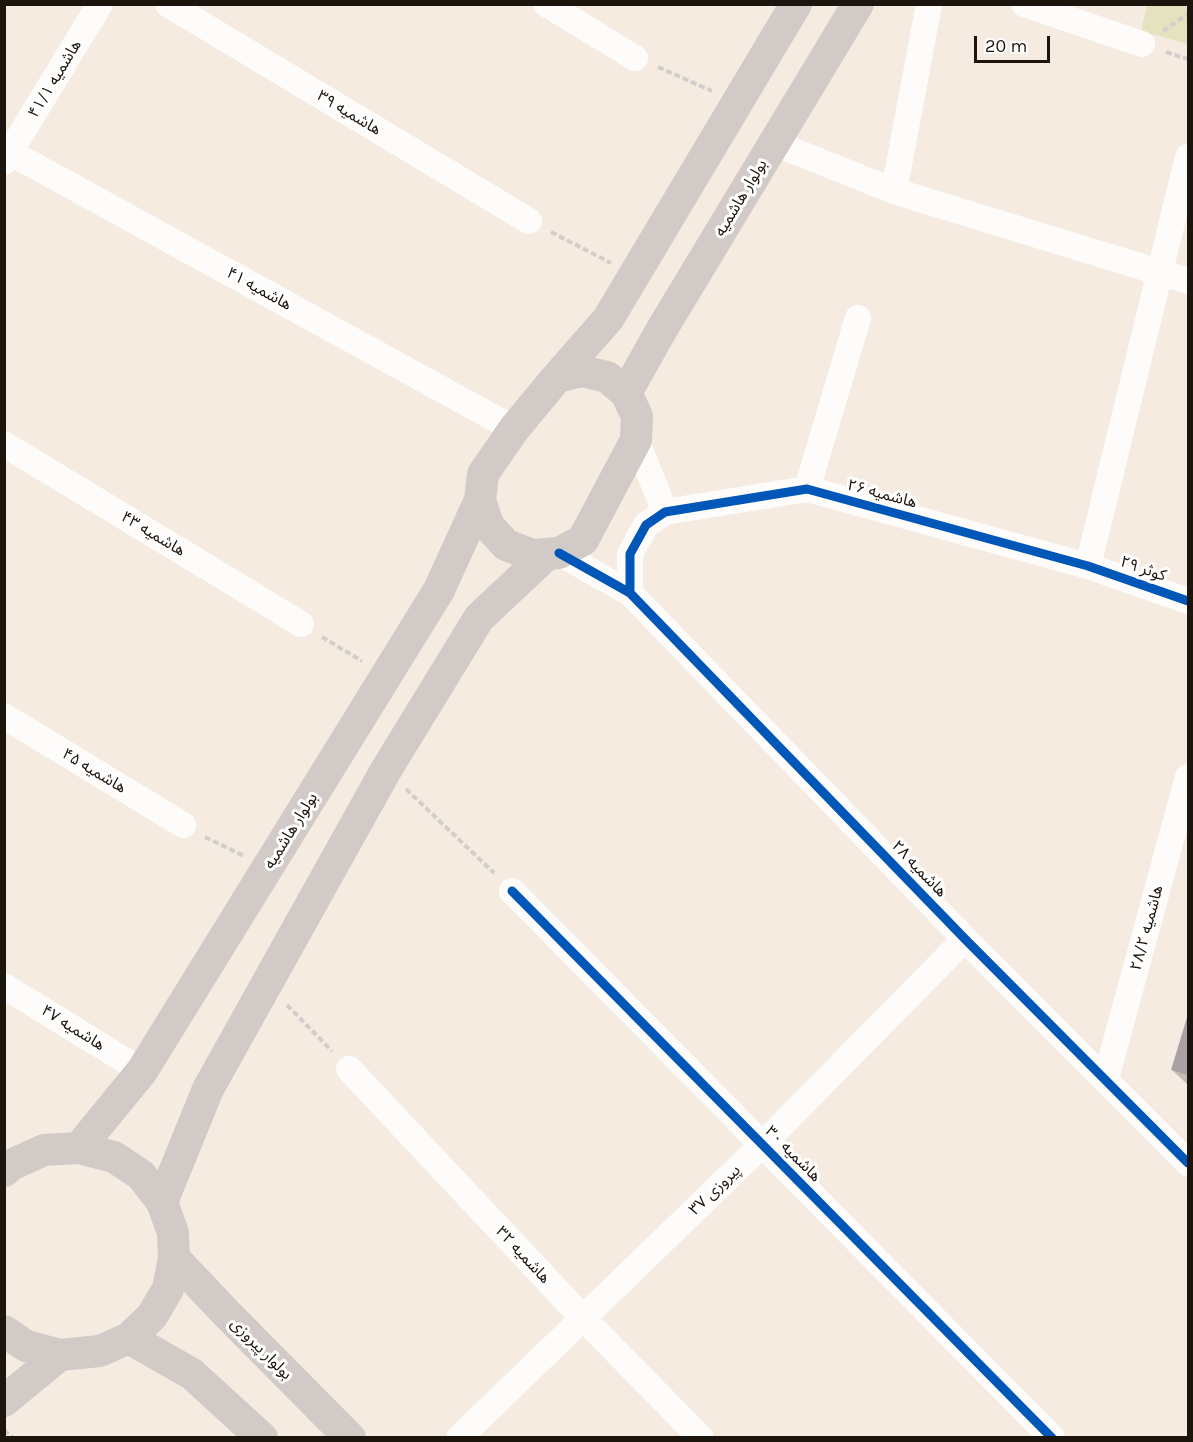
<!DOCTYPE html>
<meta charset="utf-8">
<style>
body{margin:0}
#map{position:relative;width:1193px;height:1442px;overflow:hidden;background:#f6ebe1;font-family:Karla,sans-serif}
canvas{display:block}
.frame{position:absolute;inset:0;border:6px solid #1c150e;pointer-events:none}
.scale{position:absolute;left:974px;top:36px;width:76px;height:27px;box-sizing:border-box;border:3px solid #1c150e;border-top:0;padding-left:8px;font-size:18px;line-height:21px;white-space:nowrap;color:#1c150e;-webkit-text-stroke:4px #fff;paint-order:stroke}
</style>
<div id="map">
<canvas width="1193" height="1442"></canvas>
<div class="frame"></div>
<div class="scale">20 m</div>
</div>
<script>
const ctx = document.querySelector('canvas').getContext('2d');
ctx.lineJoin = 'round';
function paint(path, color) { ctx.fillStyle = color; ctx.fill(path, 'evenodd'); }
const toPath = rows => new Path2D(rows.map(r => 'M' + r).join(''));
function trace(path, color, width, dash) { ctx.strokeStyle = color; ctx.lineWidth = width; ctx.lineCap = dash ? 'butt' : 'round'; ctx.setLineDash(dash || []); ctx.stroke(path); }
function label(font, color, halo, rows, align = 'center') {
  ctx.font = font + ' Karla,"Noto Sans Arabic",sans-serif'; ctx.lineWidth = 6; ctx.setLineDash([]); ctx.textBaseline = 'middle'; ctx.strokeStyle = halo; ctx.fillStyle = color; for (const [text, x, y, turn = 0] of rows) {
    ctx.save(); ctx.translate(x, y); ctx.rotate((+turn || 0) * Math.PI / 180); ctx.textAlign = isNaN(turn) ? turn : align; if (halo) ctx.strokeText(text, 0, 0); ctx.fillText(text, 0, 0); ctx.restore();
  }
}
const green = toPath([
 [1147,5,1188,5,1188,44,1141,31]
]);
const shadow = toPath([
 [1188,1018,1188,1085,1172,1070]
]);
const building = toPath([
 [1188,1014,1188,1075,1171,1070]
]);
const path = toPath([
 [1163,31,1188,14],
 [1166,52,1188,59],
 [658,67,712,91],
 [551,232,611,263],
 [322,637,362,661],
 [406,789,494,873],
 [205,837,244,856],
 [287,1005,332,1051],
 [4,1430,13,1438]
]);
const minor = toPath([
 [168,4,529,221],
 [546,4,635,58],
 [1024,4,1142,44],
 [774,143,894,191,1188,281],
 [4,149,514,429],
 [4,162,100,4],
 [894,191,929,4],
 [636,440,665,512],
 [4,444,301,624],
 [807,489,858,318],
 [559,553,630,593,965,939,1188,1163],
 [1088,566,1188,157],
 [630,593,630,554,646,525,665,512,807,489,1088,566,1188,601],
 [4,716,183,825],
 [512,891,1052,1438],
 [4,986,142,1071],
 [349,1069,582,1317,701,1438],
 [1106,1078,1188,777],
 [459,1438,763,1144,965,939]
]);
const major = toPath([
 [557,377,582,371,607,377,626,393,637,416,636,440,583,540,559,553,532,555,506,545,488,525,480,500,483,474,514,429,557,377,608,319,796,4],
 [626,393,662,329,858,4],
 [79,1148,142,1071,439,590,480,500],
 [4,1171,11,1165,44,1150,79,1148,114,1157,141,1175,162,1202,173,1233,174,1258,168,1289,152,1316,129,1338,100,1351,60,1355,26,1346,4,1331],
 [162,1202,208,1089,386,770,479,618,546,555],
 [174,1258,228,1315,350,1438],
 [129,1338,192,1374,262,1438],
 [4,1401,60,1355]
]);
const cycleway = toPath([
 [559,553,630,593,965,939,1188,1163],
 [630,593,630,554,646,525,665,512,807,489,1088,566,1188,601],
 [512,891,1052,1438]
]);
const streetNames = [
 ["هاشمیه ۴۱/۱",55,79,-59],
 ["هاشمیه ۳۹",349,113,31],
 ["بولوار هاشمیه",741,198,-59],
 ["هاشمیه ۴۱",259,289,29],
 ["هاشمیه ۲۶",882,494,15],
 ["هاشمیه ۴۳",153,534,31],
 ["کوثر ۲۹",1143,569,19],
 ["هاشمیه ۴۵",94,771,31],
 ["بولوار هاشمیه",291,831,-58],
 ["هاشمیه ۲۸",919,869,46],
 ["هاشمیه ۲۸/۲",1147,928,-75],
 ["هاشمیه ۴۷",73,1028,32],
 ["هاشمیه ۳۰",793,1154,45],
 ["پیروزی ۳۷",715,1190,-44],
 ["هاشمیه ۳۲",523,1255,47],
 ["بولوار پیروزی",261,1349,45]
];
paint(green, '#e4e2bf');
paint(shadow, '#0003');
paint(building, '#aaa1a5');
trace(path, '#d1cecc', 4, [6, 3]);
trace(minor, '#fefcfa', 26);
trace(major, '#d1cac6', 32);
trace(cycleway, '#0057b8', 9);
label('16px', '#1c150e', '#fff', streetNames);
</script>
